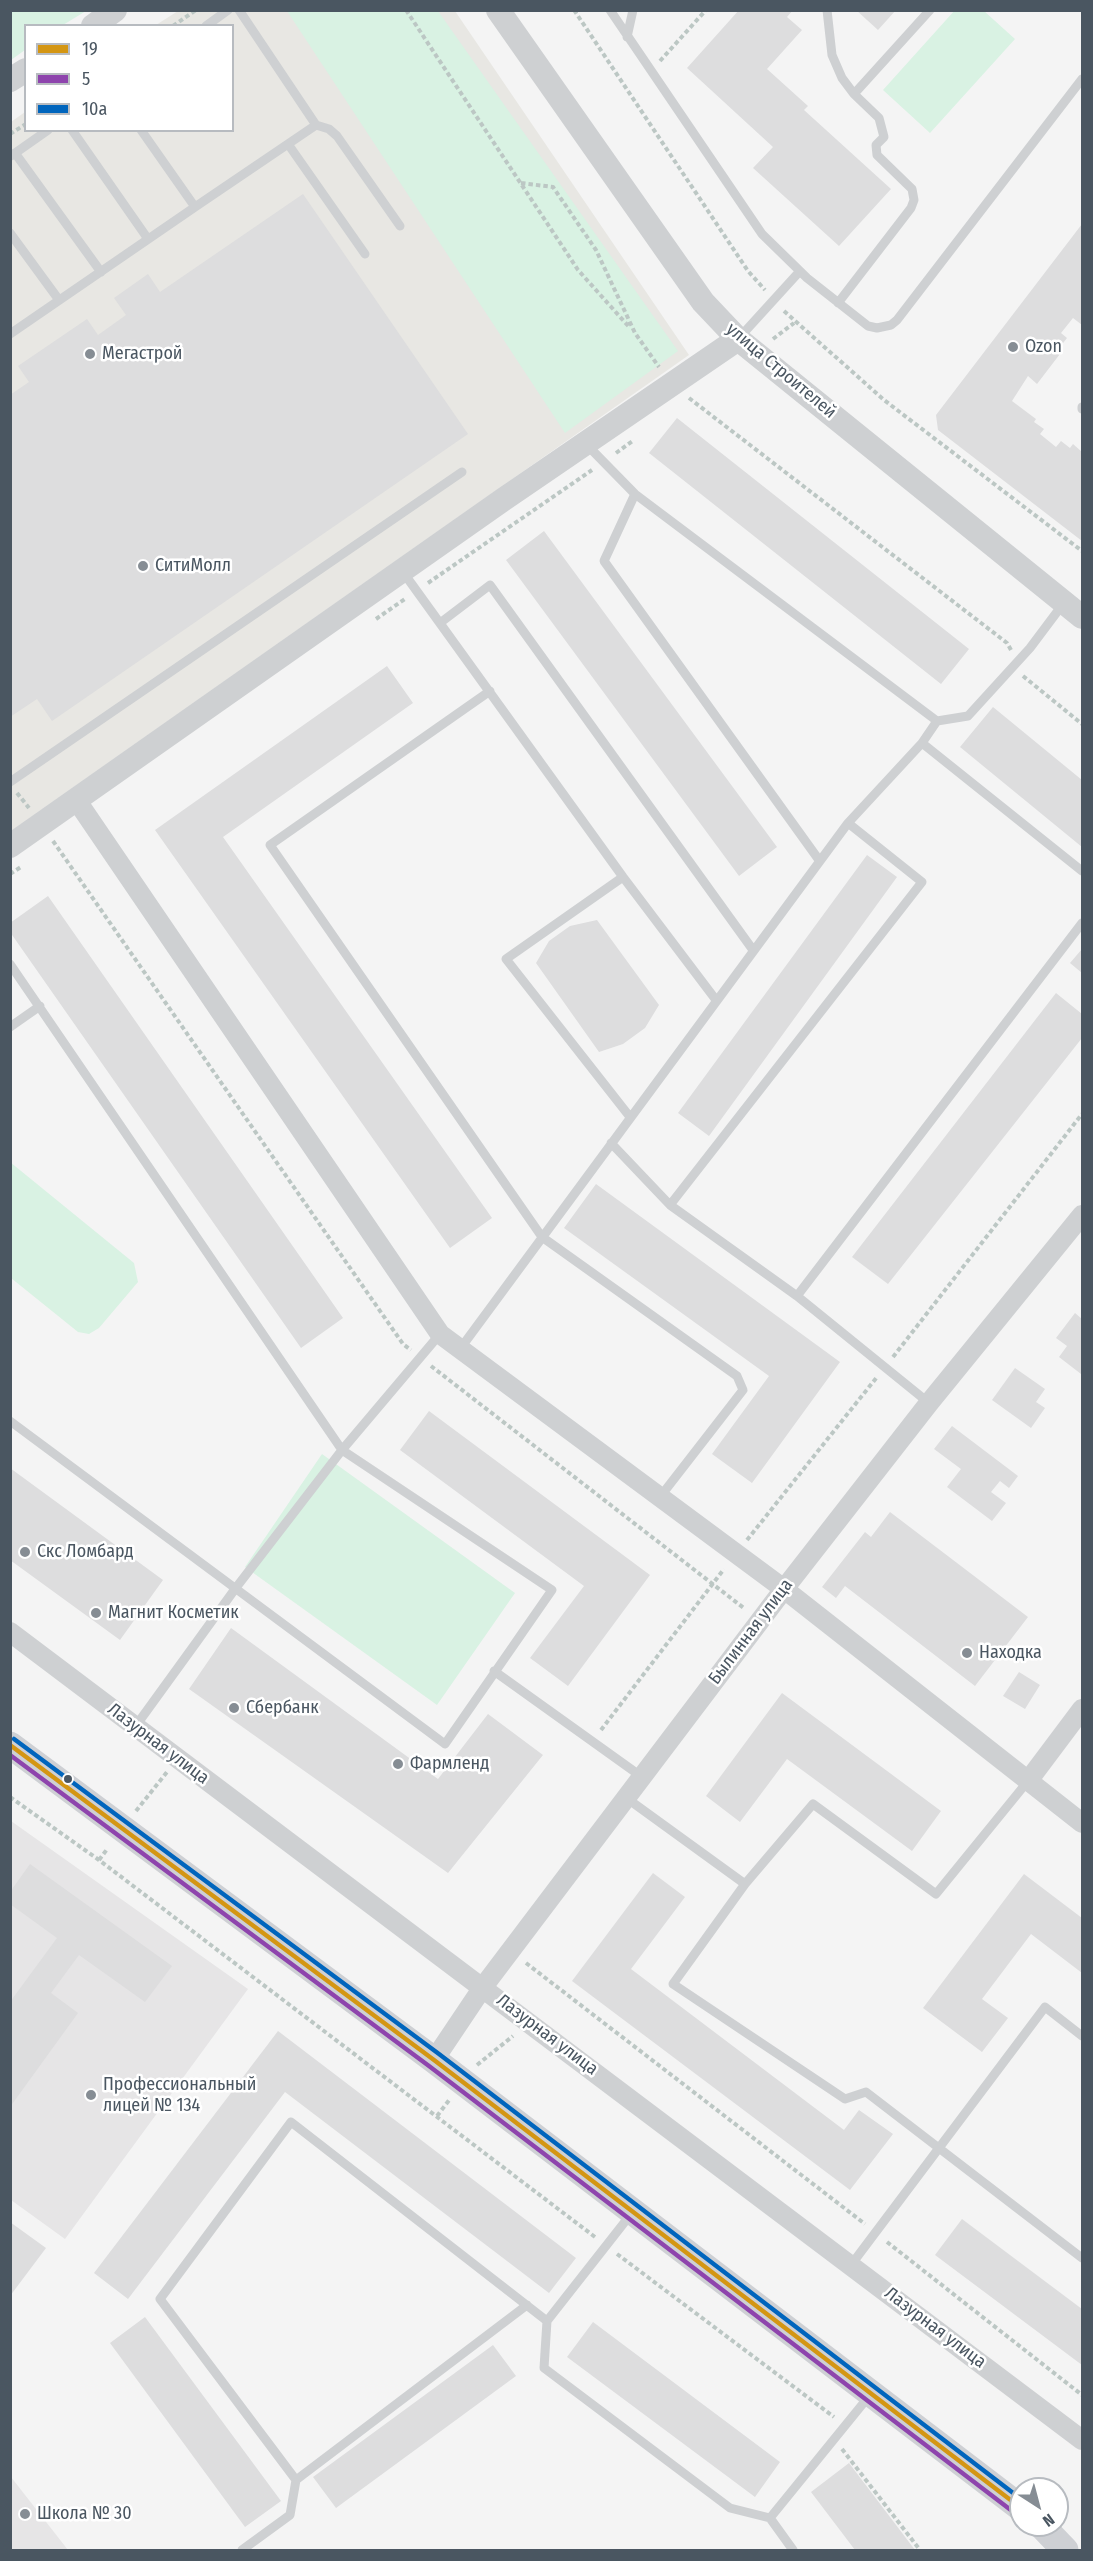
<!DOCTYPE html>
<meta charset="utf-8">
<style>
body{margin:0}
#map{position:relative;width:1093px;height:2561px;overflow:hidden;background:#f4f4f4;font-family:"Fira Sans Condensed",sans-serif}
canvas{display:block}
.frame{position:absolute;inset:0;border:12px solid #4a5661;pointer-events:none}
.legend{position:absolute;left:24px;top:24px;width:210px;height:108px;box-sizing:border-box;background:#fff;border:2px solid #b7bbc0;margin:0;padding:8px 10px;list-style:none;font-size:18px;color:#4a5661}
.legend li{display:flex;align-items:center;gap:12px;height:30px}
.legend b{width:30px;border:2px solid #b7bbc0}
.north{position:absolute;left:1009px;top:2477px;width:60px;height:60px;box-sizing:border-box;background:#fff;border:2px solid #b7bbc0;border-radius:50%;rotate:144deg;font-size:16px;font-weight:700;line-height:24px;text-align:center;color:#4a5661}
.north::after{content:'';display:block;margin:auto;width:21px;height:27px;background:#868d94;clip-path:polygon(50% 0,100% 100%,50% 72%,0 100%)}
</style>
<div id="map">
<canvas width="1093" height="2561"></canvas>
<div class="frame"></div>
<ul class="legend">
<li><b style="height:8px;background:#d49613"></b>19</li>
<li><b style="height:8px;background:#8e44ad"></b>5</li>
<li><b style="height:8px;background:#0065bd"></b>10а</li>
</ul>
<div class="north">N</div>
</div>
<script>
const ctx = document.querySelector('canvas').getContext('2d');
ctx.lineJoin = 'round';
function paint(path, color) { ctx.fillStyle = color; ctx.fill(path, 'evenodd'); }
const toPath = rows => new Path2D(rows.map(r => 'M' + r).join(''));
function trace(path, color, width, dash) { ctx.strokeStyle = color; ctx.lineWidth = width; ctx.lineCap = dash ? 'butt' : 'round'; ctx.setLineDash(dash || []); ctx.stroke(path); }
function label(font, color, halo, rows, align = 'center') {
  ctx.font = font + ' "Fira Sans Condensed",sans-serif'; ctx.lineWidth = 5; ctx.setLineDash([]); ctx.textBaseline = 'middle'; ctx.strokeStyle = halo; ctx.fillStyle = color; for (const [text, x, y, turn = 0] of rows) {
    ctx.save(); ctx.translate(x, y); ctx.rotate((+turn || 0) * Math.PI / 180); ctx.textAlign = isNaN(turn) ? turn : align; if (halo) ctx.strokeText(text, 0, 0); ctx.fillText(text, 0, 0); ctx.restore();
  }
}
const commercial = toPath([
 [178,11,455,11,689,355,11,831,11,122,25,112,26,130,232,130,232,26,156,25]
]);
const education = toPath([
 [11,1821,248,1989,65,2239,11,2200],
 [11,2477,68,2550,11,2550]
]);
const green = toPath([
 [11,10,86,10,86,11,63,25,26,26,25,50,11,60],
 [955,10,984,11,1015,39,930,133,883,90],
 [287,11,438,11,678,351,565,433],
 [10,1162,134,1263,138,1282,99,1328,89,1334,78,1332,11,1278],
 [322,1454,515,1593,437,1705,245,1567]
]);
const building = toPath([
 [739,10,793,10,787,17,802,30,767,69,808,106,804,110,891,189,839,246,753,168,773,147,687,68],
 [856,10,896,10,878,30],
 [303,194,468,434,52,721,37,699,10,717,10,395,29,382,18,366,87,319,98,335,126,315,114,298,148,274,160,292],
 [1082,224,1082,325,1073,318,1061,333,1067,338,1060,347,1063,350,1037,384,1028,376,1012,401,1036,419,1034,422,1044,429,1040,434,1056,447,1061,441,1070,448,1073,444,1082,452,1082,541,938,430,936,415],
 [677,418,969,649,941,684,649,453],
 [544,531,777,847,739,876,506,560],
 [387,666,413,703,223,837,492,1218,450,1248,155,830],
 [993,707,1082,780,1082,847,960,747],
 [867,855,897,877,709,1136,678,1113],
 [48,896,343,1318,301,1348,10,932,10,923],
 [597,920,659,1005,645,1028,623,1044,599,1052,536,963,549,941,570,926],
 [1082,949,1082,973,1070,963],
 [1056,993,1082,1014,1082,1038,888,1284,852,1257],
 [596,1184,840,1362,752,1483,712,1454,769,1376,564,1228],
 [1075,1313,1082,1319,1081,1374,1059,1357,1067,1346,1056,1338],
 [1015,1368,1045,1389,1036,1402,1045,1408,1031,1428,992,1400],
 [429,1411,650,1575,568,1686,530,1658,584,1586,400,1450],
 [952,1426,1018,1476,1009,1488,1000,1481,991,1492,1006,1503,992,1521,947,1487,961,1469,934,1449],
 [10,1468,163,1580,120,1640,10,1560],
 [890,1512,1028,1617,975,1686,845,1586,836,1598,822,1587,865,1532,871,1537],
 [231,1628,438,1779,488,1714,543,1755,448,1873,189,1689],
 [1019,1672,1040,1685,1025,1709,1003,1696],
 [782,1693,941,1811,912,1851,787,1759,740,1822,706,1796],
 [30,1864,172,1966,145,2002,79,1955,51,1993,78,2013,10,2107,10,2002,57,1938,10,1904,10,1892],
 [653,1873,685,1897,631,1969,844,2130,859,2110,893,2134,850,2190,572,1981],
 [1024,1874,1082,1918,1082,1973,1031,1934,982,1999,1008,2018,982,2052,923,2008],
 [278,2031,576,2258,549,2293,285,2092,128,2299,94,2273],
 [962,2219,1082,2309,1082,2365,935,2255],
 [10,2222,46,2248,10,2296],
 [145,2317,281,2501,245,2527,110,2343],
 [593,2322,780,2462,755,2497,567,2357],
 [493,2345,516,2376,336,2508,313,2477],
 [849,2463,915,2550,855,2550,811,2492]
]);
const path = toPath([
 [406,10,578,270,630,328],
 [574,10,748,271,765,290],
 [173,26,196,10],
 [660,61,706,10],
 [10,134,26,124],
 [521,183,553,187,596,250,635,333,659,367],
 [784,311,884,400,1082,551],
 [773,339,794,323],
 [689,398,1007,643,1011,650],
 [616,453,634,440],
 [428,583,592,470],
 [376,619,405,599],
 [1023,676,1082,724],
 [17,793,29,808],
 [53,841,403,1344,411,1350],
 [10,874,21,867],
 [893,1357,1082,1114],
 [431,1366,745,1609],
 [747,1540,877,1377],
 [601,1730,724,1569],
 [10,1797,99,1860,595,2237],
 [136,1811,167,1772],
 [99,1860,108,1848],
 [526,1963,865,2224],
 [477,2065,513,2036],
 [437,2116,450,2099],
 [887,2242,1082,2395],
 [617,2254,834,2417],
 [842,2449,920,2550]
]);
const service = toPath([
 [239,10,316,125,329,129,337,136,400,226],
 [610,10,762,234,807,278,868,326,877,328,891,325,897,320,1082,79],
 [827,10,832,55,842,78,854,94],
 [206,26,228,10],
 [627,37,633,10],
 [72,130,148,239],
 [288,144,365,254],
 [15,153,101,272],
 [11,156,48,130],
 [195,207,316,125],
 [10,233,59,300],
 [838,303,911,208,914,200,912,189,877,155,876,145,884,137,879,118,854,94,930,10],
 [10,334,195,207,141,130],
 [739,338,800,271],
 [1082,407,1082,409],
 [587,445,635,494,937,721],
 [635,494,604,561,819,860],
 [403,572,623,877,716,1000],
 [440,623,490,585,753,950],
 [490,691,270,845,542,1237,737,1376,743,1390,660,1497],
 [922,743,1082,871],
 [10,782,462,472],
 [623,877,506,959,630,1117],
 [10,964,342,1450,552,1590,445,1744,10,1421],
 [10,1027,40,1006],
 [611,1143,670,1205,797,1296,929,1403],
 [670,1205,922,882,848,823],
 [797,1296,1082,923],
 [460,1349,848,823,922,743,937,721,968,716,1030,648,1063,604],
 [494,1671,642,1777],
 [135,1727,235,1589,342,1450,440,1334],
 [625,1797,745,1884,813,1804,936,1894,1028,1781],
 [745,1884,673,1984,845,2099,866,2092,1082,2258],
 [851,2265,1045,2007,1082,2036],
 [547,2321,631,2214],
 [296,2480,527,2305],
 [242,2550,290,2515,296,2480,160,2299,291,2122,547,2321,544,2368,730,2508,770,2518],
 [793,2550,770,2518,870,2395]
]);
const minor = toPath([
 [77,801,440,1334,784,1589,1082,1823],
 [10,1632,1082,2440],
 [1028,1781,1082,1709],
 [434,2060,483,1987,784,1589,929,1403,1082,1215]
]);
const tertiary = toPath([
 [498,10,703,302,738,339,1082,617],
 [93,26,115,10],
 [10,80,26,70],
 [10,846,504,499,738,339]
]);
const secondary = toPath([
 [10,1745,434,2060,1021,2508],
 [1041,2525,1065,2550]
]);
const bus1 = toPath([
 [10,1745,434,2060,1021,2508]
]);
const bus2 = toPath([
 [10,1755,429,2066,1016,2514]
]);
const bus3 = toPath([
 [14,1739,439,2054,1021,2499]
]);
const markers = [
 [1013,347,6,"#868d94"],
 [90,354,6,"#868d94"],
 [143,566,6,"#868d94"],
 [25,1552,6,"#868d94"],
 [96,1613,6,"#868d94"],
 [967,1653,6,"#868d94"],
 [234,1708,6,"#868d94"],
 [398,1764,6,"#868d94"],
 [68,1779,5,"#4a5661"],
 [91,2095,6,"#868d94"],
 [25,2514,6,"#868d94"]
];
const poiNames = [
 ["Ozon",1025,347],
 ["Мегастрой",102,354],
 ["СитиМолл",155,566],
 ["Скс Ломбард",37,1552],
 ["Магнит Косметик",108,1613],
 ["Находка",979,1653],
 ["Сбербанк",246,1708],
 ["Фармленд",410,1764],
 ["Профессиональный",103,2085],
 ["лицей № 134",103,2106],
 ["Школа № 30",37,2514]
];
const streetNames = [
 ["улица Строителей",781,371,40],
 ["Былинная улица",751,1632,-53],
 ["Лазурная улица",158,1744,37],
 ["Лазурная улица",547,2035,37],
 ["Лазурная улица",935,2328,37]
];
paint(commercial, '#e8e7e3');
paint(education, '#e6e5e6');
paint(green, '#d9f2e3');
paint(building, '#ddddde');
trace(path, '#bcc7c4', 4, [4.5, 3]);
trace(service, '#ced0d2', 9);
trace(minor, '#ced0d2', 20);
trace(tertiary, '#ced0d2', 24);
trace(secondary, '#ced0d4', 27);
trace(bus1, '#d49613', 4.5);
trace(bus2, '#8e44ad', 4.5);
trace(bus3, '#0065bd', 4.5);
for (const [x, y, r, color] of markers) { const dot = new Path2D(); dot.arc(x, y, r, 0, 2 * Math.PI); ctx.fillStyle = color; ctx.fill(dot); trace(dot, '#fff', 2); }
label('18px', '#4a5661', '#fff', poiNames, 'left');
label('18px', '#4a5661', '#fff', streetNames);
</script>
